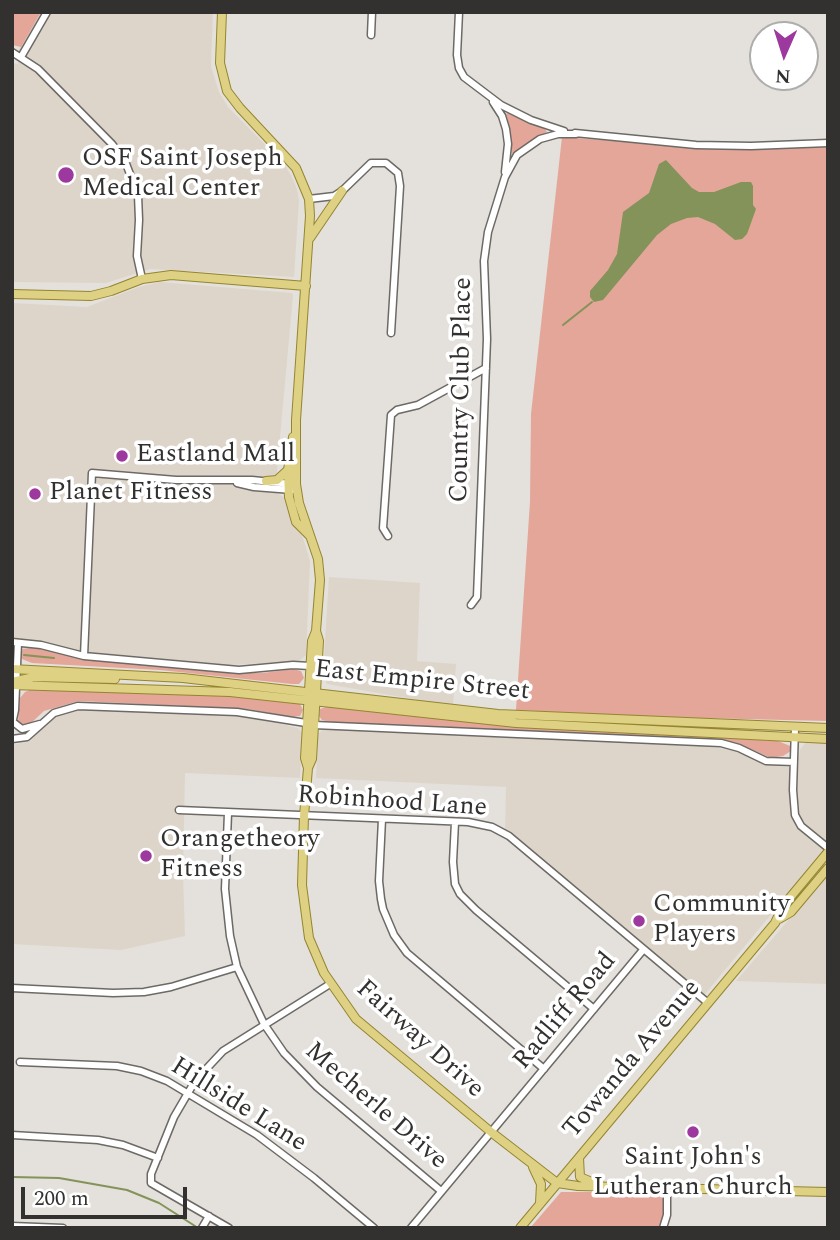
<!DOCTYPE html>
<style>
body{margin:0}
#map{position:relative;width:840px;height:1240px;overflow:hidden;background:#e4e0db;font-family:Spectral,serif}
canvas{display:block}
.frame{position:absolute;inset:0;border:14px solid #32312f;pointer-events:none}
.north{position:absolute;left:749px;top:21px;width:70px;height:70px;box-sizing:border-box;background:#fff;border:2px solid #adadac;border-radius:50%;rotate:183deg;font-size:19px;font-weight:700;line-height:28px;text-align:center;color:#32312f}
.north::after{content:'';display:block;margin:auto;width:24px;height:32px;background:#9c389e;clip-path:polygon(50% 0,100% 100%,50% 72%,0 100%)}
.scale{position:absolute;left:21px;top:1187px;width:166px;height:32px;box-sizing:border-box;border:4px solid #32312f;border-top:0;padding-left:9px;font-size:21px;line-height:24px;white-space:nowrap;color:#32312f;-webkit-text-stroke:5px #fff;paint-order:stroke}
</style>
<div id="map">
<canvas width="840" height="1240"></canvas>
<div class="frame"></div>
<div class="north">N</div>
<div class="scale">200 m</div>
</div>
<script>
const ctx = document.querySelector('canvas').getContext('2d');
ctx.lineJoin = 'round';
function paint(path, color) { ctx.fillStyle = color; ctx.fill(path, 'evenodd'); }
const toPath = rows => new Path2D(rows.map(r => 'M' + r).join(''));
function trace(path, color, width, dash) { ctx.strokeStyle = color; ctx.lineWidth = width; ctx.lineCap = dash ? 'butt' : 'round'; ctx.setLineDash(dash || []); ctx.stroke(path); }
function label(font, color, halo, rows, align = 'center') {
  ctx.font = font + ' Spectral,serif'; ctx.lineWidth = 7; ctx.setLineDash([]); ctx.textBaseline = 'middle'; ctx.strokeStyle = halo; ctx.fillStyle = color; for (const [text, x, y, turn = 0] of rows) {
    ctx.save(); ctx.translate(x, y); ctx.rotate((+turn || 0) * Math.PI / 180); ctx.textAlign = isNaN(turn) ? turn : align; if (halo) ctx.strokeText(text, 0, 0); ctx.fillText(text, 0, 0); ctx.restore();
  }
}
const built = toPath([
 [41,12,213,12,211,66,219,92,228,107,283,163,291,175,297,189,299,201,294,277,150,269,106,283,12,282,12,63,18,64,18,50],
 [160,282,292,293,293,295,275,492,285,498,290,516,303,538,310,561,306,655,299,661,230,665,90,652,89,663,12,657,12,303,87,307,139,287],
 [329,577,420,583,417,661,456,664,453,706,327,684,323,673],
 [76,709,237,715,256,718,298,728,302,733,300,778,185,773,183,875,185,936,121,950,12,944,12,745,30,741,44,725,58,715],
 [360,728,704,746,732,750,769,765,798,768,800,750,805,743,828,743,828,846,700,1000,505,837,506,787,316,778,318,734,324,729],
 [828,874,828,984,736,981]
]);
const green = toPath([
 [12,12,41,12,21,47,12,45],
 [507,113,545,129,547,132,512,154,505,116],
 [562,137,715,148,828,146,828,721,657,717,516,710,530,502,531,414],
 [36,647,82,659,236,673,263,673,293,669,301,671,304,678,299,684,292,684,160,670,32,663,22,659,21,653,23,649],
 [30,690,233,696,293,702,300,704,303,710,300,716,292,717,248,709,79,701,44,711,29,725,23,726,18,721,20,698,25,692],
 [329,706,485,724,778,741,790,746,791,751,783,756,771,758,742,745,723,741,330,722,322,720,319,716,320,709],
 [561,1192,661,1192,664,1196,665,1206,660,1228,530,1228]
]);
const water = toPath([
 [666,160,692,188,699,192,714,192,741,182,751,182,753,186,753,205,756,209,747,234,742,239,735,240,715,224,698,217,687,218,671,224,657,235,603,300,594,302,590,297,590,291,608,270,617,254,623,212,649,193,659,164]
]);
const stream = toPath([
 [563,325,592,302],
 [24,655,54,658],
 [12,1177,59,1178,127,1190,159,1203,195,1226]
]);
const minor = toPath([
 [459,12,457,55,459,68,464,77,501,105,531,120,564,131],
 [371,35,372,12],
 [12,52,38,69,112,144,125,161,138,195,139,220,137,256,142,279],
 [21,57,47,12],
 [493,102,502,116,506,129,508,144,505,172],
 [575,133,696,145,751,146,828,143],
 [309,199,334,196,342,191,371,163,386,163,398,173,400,186,391,333],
 [237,483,254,487,292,490],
 [388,536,383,528,391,415,397,410,418,405,486,368],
 [471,605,477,597,487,339,484,261,488,232,505,177,517,155,540,139,558,134,576,134],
 [12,642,41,645,84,656,239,670,293,665,310,666],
 [84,656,92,473,176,480,252,480,291,484],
 [13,722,22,729,40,724],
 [12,724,15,710,18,643],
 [314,725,721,743,739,748,766,761,794,762],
 [795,728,793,790,795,815,801,826,828,848],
 [12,739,27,737,54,713,78,706,237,712,306,723],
 [179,810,468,822,492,827,509,836,708,1003],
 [228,813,225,889,230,936,237,967,264,1024,284,1053,317,1087,441,1191],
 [382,819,379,881,381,899,383,909,394,935,407,953,544,1069],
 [455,822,453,862,455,884,460,894,476,910,594,1009],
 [12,988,113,993,144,992,171,987,237,967],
 [20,1062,117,1066,141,1071,167,1081,257,1135,314,1178,374,1228],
 [12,1135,98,1140,123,1145,158,1158],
 [12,1226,63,1228],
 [202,1228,209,1216],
 [229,1228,151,1183,151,1174,174,1117,195,1081,223,1051,330,984],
 [411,1228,643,950],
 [663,1228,667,1215,667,1187]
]);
const major = toPath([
 [222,12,220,63,227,91,240,108,296,168,309,199,310,216,296,420,296,484,299,503,318,559,320,580,316,631,319,641,312,759,308,768,304,816,302,885,309,938,324,973,356,1019,491,1132,557,1183,578,1186,828,1192],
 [310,238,342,191],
 [12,294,91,296,111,291,142,279,171,275,306,286],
 [293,437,288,470,289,497,296,522,310,536],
 [266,481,277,480,288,470],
 [12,669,183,678,498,714,828,728],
 [12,682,34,677,115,679],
 [12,685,230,692,516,723,828,739],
 [308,768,305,758,312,641,316,631],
 [779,919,791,912,828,868],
 [579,1158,580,1177,594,1183],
 [533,1167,541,1184,540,1203],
 [520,1228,775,923,783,906,828,852]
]);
const markers = [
 [66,175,9,"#9c389e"],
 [122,456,7,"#9c389e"],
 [35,494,7,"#9c389e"],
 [146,856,7,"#9c389e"],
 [639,921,7,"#9c389e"],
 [693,1132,7,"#9c389e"]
];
const poiNames = [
 ["OSF Saint Joseph",82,160],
 ["Medical Center",82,190],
 ["Eastland Mall",136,456],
 ["Planet Fitness",49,494],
 ["Orangetheory",160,841],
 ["Fitness",160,871],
 ["Community",653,906],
 ["Players",653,936],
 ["Saint John's",693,1159,"center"],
 ["Lutheran Church",693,1189,"center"]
];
const streetNames = [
 ["Country Club Place",463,390,-89],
 ["East Empire Street",422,682,6],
 ["Robinhood Lane",392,803,4],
 ["Radliff Road",566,1012,-50],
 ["Fairway Drive",419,1040,42],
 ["Towanda Avenue",633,1060,-50],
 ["Hillside Lane",238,1106,32],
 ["Mecherle Drive",375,1107,41]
];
paint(built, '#ddd5ca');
paint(green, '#e3a698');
paint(water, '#849359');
trace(stream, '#849359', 2);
trace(minor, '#6d6a66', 9);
trace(major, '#948530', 10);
trace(minor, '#fff', 6);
trace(major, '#dfd183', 8);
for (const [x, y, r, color] of markers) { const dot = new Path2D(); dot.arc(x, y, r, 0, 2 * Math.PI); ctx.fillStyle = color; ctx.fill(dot); trace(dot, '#fff', 2.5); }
label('26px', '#32312f', '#fff', poiNames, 'left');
label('26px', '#32312f', '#fff', streetNames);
</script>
